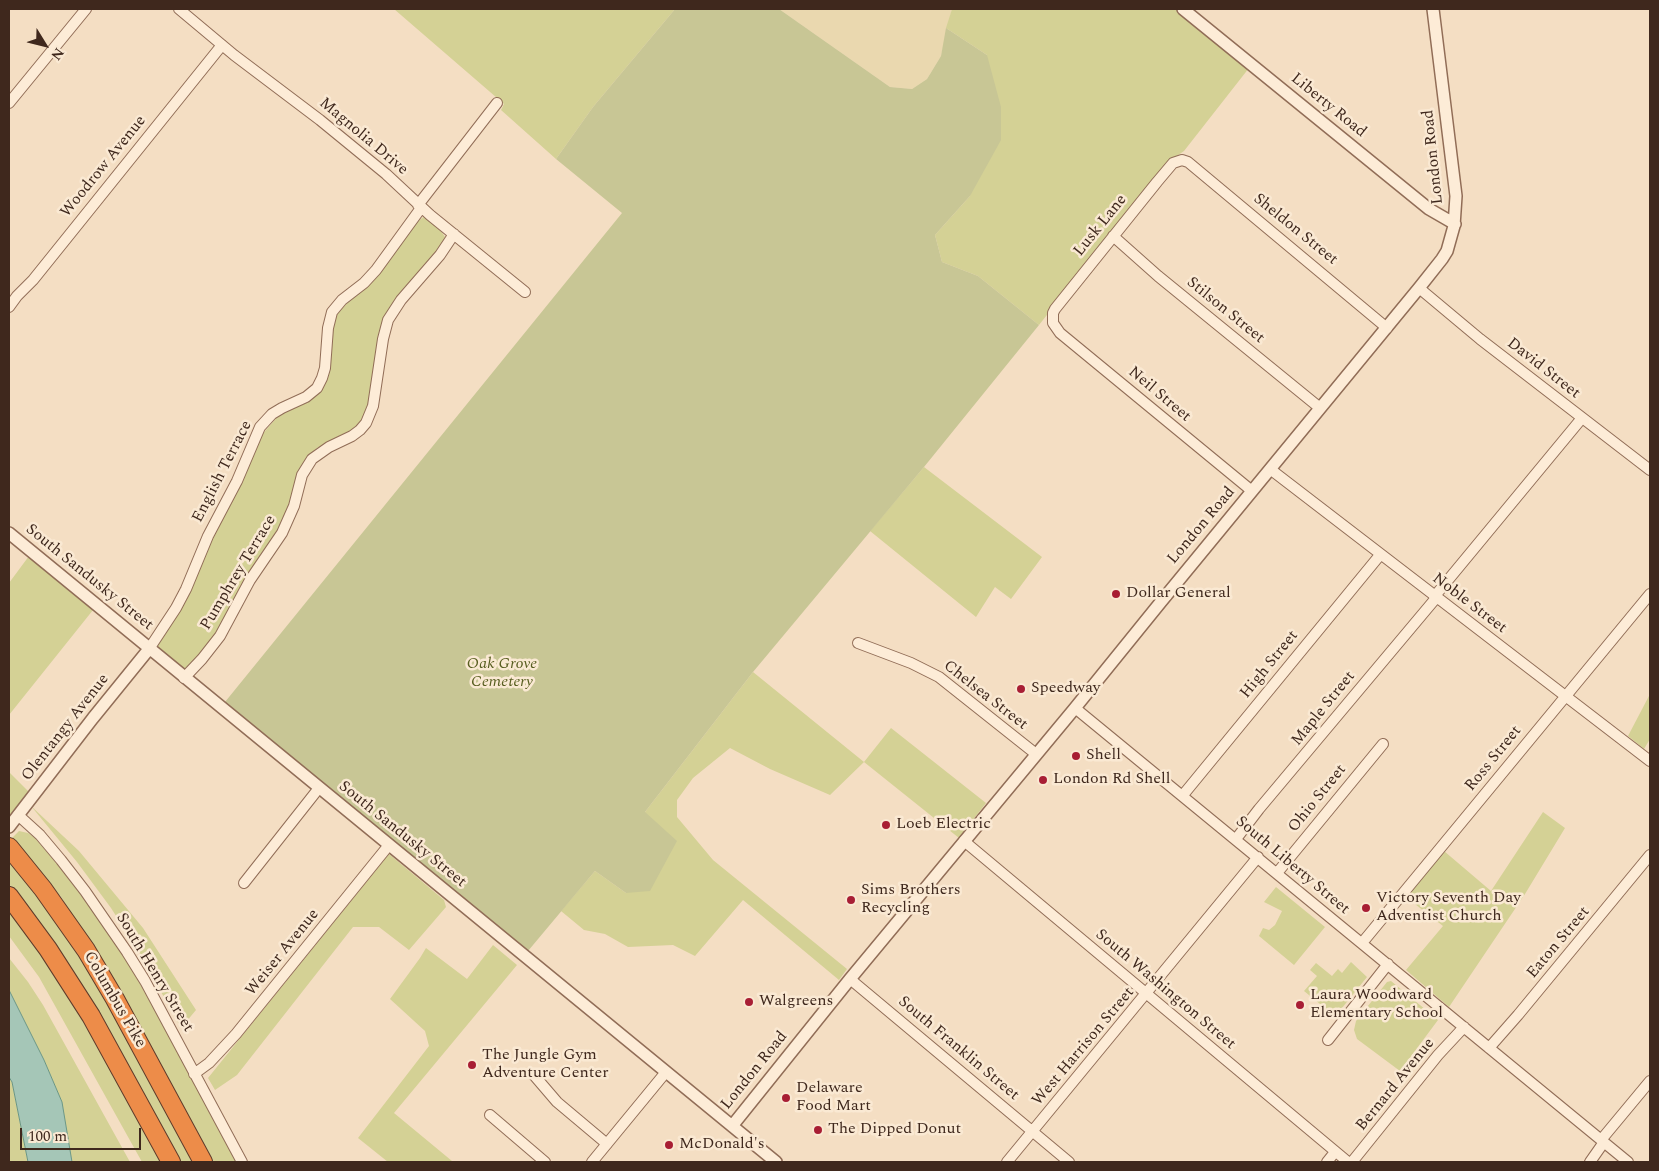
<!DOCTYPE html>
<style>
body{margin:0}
#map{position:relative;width:1659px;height:1171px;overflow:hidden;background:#f4dec3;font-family:Spectral,serif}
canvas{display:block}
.frame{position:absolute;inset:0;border:10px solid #3f281d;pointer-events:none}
.north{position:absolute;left:20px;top:20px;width:50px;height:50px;-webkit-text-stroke:4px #fae9d3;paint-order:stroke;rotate:126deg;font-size:14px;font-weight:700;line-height:20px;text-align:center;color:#3f281d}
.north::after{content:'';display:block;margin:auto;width:18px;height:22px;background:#3f281d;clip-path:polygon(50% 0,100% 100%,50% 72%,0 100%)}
.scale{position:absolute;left:20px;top:1128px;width:121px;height:22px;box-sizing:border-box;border:2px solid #3f281d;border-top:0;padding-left:6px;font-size:15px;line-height:18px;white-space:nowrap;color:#3f281d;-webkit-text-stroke:4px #fae9d3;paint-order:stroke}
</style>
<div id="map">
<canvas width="1659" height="1171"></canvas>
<div class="frame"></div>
<div class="north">N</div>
<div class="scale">100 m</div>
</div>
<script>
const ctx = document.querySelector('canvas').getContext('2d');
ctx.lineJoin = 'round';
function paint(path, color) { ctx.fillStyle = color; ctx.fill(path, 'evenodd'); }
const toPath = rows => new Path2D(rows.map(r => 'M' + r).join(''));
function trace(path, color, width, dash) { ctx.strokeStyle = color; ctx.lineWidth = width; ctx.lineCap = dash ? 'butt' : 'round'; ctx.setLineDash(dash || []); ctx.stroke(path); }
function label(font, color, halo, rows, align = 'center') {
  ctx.font = font + ' Spectral,serif'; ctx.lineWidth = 5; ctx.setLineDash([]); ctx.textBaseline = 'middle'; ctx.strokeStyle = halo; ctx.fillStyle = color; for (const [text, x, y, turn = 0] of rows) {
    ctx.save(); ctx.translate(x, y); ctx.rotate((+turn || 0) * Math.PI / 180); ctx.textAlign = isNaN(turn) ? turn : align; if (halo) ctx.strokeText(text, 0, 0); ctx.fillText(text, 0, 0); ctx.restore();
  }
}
const farmland = toPath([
 [779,9,952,9,941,56,927,79,912,89,890,87]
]);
const green = toPath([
 [394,9,675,9,593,107,556,159,501,110,504,104],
 [952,9,1176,9,1249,68,1184,151,1168,162,1039,325,978,276,942,262,935,235,970,196,987,55,946,28],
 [425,216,437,225,445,237,439,253,383,328,370,404,365,420,351,433,317,448,307,459,290,514,226,622,187,671,155,645,198,568,258,439,279,415,313,397,335,316,391,257,415,223],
 [924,467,1042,557,1011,599,995,587,976,617,870,531],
 [29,556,93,610,9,715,9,583],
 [753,672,864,762,891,728,986,803,959,838,864,762,830,795,770,769,730,748,693,778,677,800,677,817,713,860,847,969,839,980,743,900,695,956,673,945,628,947,605,934,584,930,561,911,595,871,626,893,645,812],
 [1650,694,1650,739,1644,749,1628,736],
 [9,772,29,792,9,818],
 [31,806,79,851,143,928,196,1010,181,1028,139,952,111,908,77,862],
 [1543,812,1565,828,1525,894,1449,1007,1406,970,1443,926,1406,897,1444,851,1491,891],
 [19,831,28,833,34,837,53,859,90,906,133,971,238,1162,213,1162,106,968,61,897,12,838],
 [389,854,444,900,446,907,409,950,379,927,353,927,237,1075,215,1090,208,1078],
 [9,858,88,963,197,1162,179,1162,31,912,9,884],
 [1276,887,1325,927,1294,965,1259,936,1263,928,1269,930,1275,925,1282,911,1264,902],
 [9,910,37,946,71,999,161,1162,142,1162,39,977,9,936],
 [493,945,517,965,394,1113,452,1161,451,1162,388,1162,358,1138,429,1046,425,1031,390,999,420,958,426,948,467,979],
 [9,958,28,982,43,1005,130,1162,72,1162,62,1102,44,1060,9,990],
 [1351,962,1367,977,1338,1013,1335,1014,1325,1008,1304,991,1317,976,1310,970,1316,963,1332,976,1338,969,1342,973],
 [1391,981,1438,1020,1400,1071,1357,1039,1354,1030,1356,1021,1387,982],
 [9,1077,12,1082,28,1162,9,1162]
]);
const cemetery = toPath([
 [675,9,779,9,890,87,912,89,927,79,941,56,946,28,987,55,1001,107,1001,140,970,196,935,235,942,262,978,276,1039,325,924,467,753,672,645,812,677,841,650,891,626,893,595,871,528,951,225,702,622,213,556,159,593,107]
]);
const water = toPath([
 [9,990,44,1060,62,1102,72,1162,28,1162,12,1082,9,1077,9,990]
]);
const minor = toPath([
 [179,9,234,55,320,120,386,174,430,215,525,292],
 [9,103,86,9],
 [418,205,497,103],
 [1113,236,1158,276,1320,408],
 [1419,288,1480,339,1650,470],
 [9,307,17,296,33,280,222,45],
 [1270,469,1650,761],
 [1252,491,1060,333,1053,323,1053,313,1055,309,1157,182,1173,163,1182,160,1188,162,1387,328],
 [1434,597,1582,418],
 [858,643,911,663,939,677,1036,754],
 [149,649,176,608,186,589,208,536,237,481,260,427,272,414,282,408,306,397,317,388,322,378,325,368,328,328,332,312,342,300,364,283,376,270,421,208],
 [184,678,202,659,220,636,250,580,282,533,294,506,302,475,312,459,329,447,352,436,360,430,366,423,373,406,383,339,388,320,401,300,440,255,454,234],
 [1075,708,1628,1162],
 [1183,795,1380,555],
 [18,815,40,835,61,860,85,891,127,952,145,981,242,1162],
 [1236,839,1259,809,1436,598],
 [964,841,1348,1162],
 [1277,873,1383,744],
 [244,883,319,788],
 [1362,943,1650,594],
 [850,979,1069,1162],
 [1328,1040,1388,964],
 [1489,1048,1518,1015,1650,855],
 [194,1074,209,1063,236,1034,389,845],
 [533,1074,557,1102,607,1144],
 [490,1115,545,1162],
 [1601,1140,1650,1081],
 [592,1162,666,1072],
 [1007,1162,1258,857],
 [1327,1162,1335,1152],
 [1352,1162,1438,1055,1464,1027],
 [1590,1162,1604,1142]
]);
const tertiary = toPath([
 [1183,9,1429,209,1455,224],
 [9,533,776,1162],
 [9,827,93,718,149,649],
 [732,1126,850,979,1075,708,1160,603,1419,288,1442,259,1447,251,1454,226,1456,196,1433,9]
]);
const motorway = toPath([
 [9,847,43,889,86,950,115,999,203,1162],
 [9,896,48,949,91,1016,171,1162]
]);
const markers = [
 [1116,594,5,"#a81e34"],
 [1021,689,5,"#a81e34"],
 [1076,756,5,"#a81e34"],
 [1043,780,5,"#a81e34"],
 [886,825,5,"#a81e34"],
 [851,900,5,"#a81e34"],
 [1366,908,5,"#a81e34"],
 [749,1002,5,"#a81e34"],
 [1300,1005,5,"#a81e34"],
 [472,1065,5,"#a81e34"],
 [786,1098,5,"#a81e34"],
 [818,1130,5,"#a81e34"],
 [669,1145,5,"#a81e34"]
];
const streetNames = [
 ["Liberty Road",1328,106,39],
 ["Magnolia Drive",363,137,40],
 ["London Road",1434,157,-96],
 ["Woodrow Avenue",104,167,-51],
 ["Lusk Lane",1101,226,-51],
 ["Sheldon Street",1295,230,39],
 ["Stilson Street",1225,311,39],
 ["David Street",1543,369,38],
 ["Neil Street",1159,395,40],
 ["English Terrace",223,472,-63],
 ["London Road",1202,526,-50],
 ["Pumphrey Terrace",239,573,-59],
 ["South Sandusky Street",89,578,39],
 ["Noble Street",1469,604,37],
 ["High Street",1270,665,-51],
 ["Chelsea Street",985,696,38],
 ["Maple Street",1324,709,-51],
 ["Olentangy Avenue",66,728,-52],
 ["Ross Street",1494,759,-51],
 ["Ohio Street",1318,799,-51],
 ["South Sandusky Street",402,835,39],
 ["South Liberty Street",1292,866,40],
 ["Eaton Street",1559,943,-50],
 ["Weiser Avenue",283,953,-51],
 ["South Henry Street",154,973,59],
 ["South Washington Street",1165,990,40],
 ["Columbus Pike",114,1000,60],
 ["West Harrison Street",1084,1047,-50],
 ["South Franklin Street",958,1049,40],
 ["London Road",755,1071,-51],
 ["Bernard Avenue",1396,1085,-51]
];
const poiNames = [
 ["Dollar General",1126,594],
 ["Speedway",1031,689],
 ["Shell",1086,756],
 ["London Rd Shell",1053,780],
 ["Loeb Electric",896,825],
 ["Sims Brothers",861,891],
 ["Recycling",861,909],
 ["Victory Seventh Day",1376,899],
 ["Adventist Church",1376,917],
 ["Laura Woodward",1310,996],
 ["Elementary School",1310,1014],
 ["Walgreens",759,1002],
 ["The Jungle Gym",482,1056],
 ["Adventure Center",482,1074],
 ["Delaware",796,1089],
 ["Food Mart",796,1107],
 ["The Dipped Donut",828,1130],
 ["McDonald's",679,1145]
];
const parkNames = [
 ["Oak Grove",502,665],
 ["Cemetery",502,683]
];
paint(farmland, '#ead8af');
paint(green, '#d4d195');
paint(cemetery, '#c8c695');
paint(water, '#a5c6b7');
trace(water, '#6a9685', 1);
trace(minor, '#916d57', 12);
trace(tertiary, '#916d57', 14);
trace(motorway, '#5e3b2b', 20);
trace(minor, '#fdecd7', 10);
trace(tertiary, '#fdecd7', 11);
trace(motorway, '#ed8c49', 18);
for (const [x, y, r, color] of markers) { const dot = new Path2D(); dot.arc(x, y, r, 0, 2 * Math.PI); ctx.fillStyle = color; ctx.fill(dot); trace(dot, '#fae9d3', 2); }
label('16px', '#3f281d', '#fae9d3', streetNames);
label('16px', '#3f281d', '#fae9d3', poiNames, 'left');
label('italic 16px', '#585e20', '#fae9d3', parkNames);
</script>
